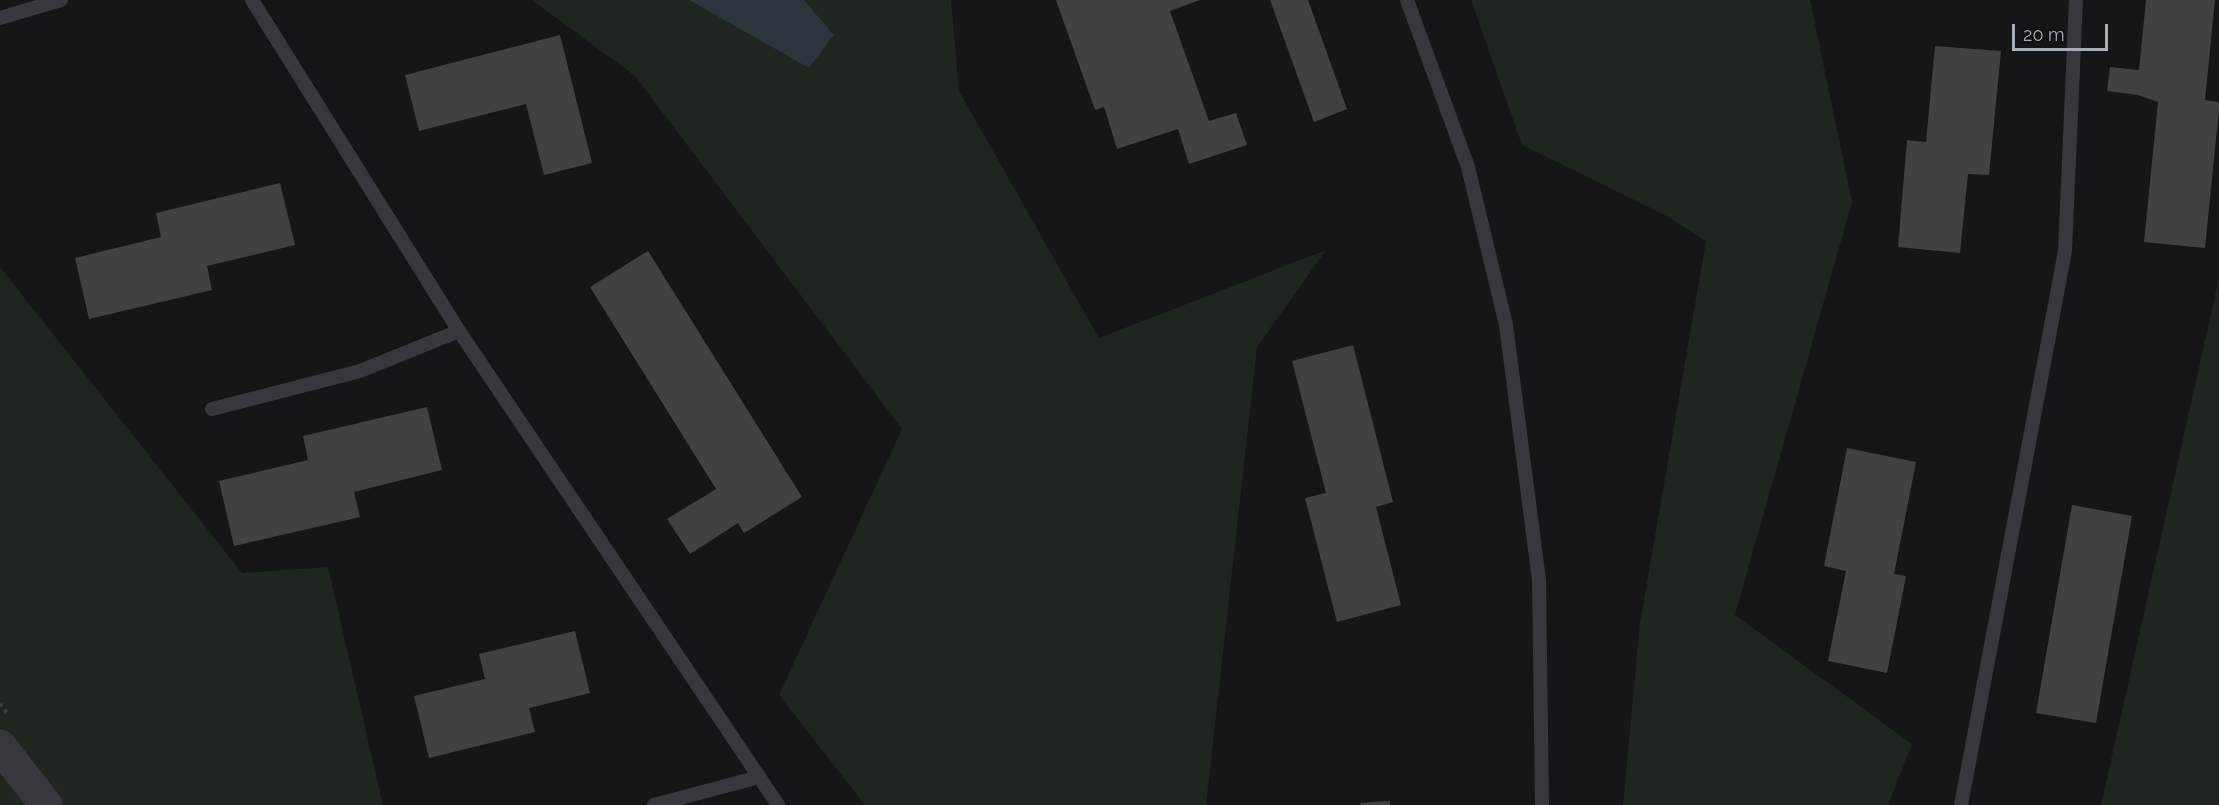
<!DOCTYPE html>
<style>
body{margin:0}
#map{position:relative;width:2219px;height:805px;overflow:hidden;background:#161618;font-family:Raleway,sans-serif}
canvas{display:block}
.scale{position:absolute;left:2012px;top:24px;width:96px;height:27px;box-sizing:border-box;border:3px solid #a8adb8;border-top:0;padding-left:8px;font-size:18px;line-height:21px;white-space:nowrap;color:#a8adb8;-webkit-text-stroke:4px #111113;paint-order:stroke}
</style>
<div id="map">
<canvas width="2219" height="805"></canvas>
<div class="scale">20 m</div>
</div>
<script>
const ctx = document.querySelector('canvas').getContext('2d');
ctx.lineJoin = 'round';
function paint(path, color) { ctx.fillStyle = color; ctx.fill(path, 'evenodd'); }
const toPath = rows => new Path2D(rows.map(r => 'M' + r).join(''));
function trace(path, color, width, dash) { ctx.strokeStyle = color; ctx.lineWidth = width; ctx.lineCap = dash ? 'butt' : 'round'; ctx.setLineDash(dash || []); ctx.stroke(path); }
const green = toPath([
 [532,0,689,0,809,67,834,35,804,0,951,0,959,91,1099,338,1326,250,1257,347,1206,805,865,805,779,695,902,429,635,76],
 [1471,0,1810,0,1852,202,1735,615,1912,744,1888,805,1623,805,1640,623,1706,241,1663,214,1522,145],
 [0,267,242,573,328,567,383,805,0,805],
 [2219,278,2219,805,2101,805]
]);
const water = toPath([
 [689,0,804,0,834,35,809,68]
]);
const building = toPath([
 [1056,0,1200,0,1170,11,1209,121,1236,113,1247,145,1189,164,1178,129,1117,149,1104,107,1095,110],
 [1270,0,1308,0,1347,109,1314,122],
 [2146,0,2215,0,2205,100,2219,102,2219,109,2205,248,2144,242,2158,102,2138,95,2107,91,2110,67,2139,70],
 [560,35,592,163,544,175,526,104,419,131,405,75],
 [1935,46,2001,51,1989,175,1968,174,1960,253,1898,247,1907,140,1926,142],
 [280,183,295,245,207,266,212,290,89,319,75,258,161,237,156,213],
 [648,251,802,497,744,533,738,523,690,554,667,519,716,489,590,287],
 [1353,345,1393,502,1376,507,1401,605,1337,622,1305,498,1326,493,1292,361],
 [427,407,442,470,354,492,360,517,234,546,219,481,308,460,303,436],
 [1847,448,1916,462,1894,574,1906,576,1887,673,1828,661,1846,571,1824,566],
 [2072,505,2132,516,2096,723,2036,713],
 [575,631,590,693,529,708,535,732,429,758,414,696,485,679,479,654],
 [1390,801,1390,805,1361,805,1360,803]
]);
const path = toPath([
 [0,704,8,714]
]);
const service = toPath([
 [252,0,459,331,778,805],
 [1407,0,1468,167,1506,325,1539,580,1542,805],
 [0,18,61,0],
 [212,409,360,371,459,331],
 [654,805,759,777],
 [1961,805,2065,251,2076,0]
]);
const tertiary = toPath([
 [0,746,46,805]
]);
paint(green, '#1e261f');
paint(water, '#2c353c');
paint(building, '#404145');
trace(path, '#3d3f44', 4, [3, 4.5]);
trace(service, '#37383d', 14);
trace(tertiary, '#37383d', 33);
</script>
